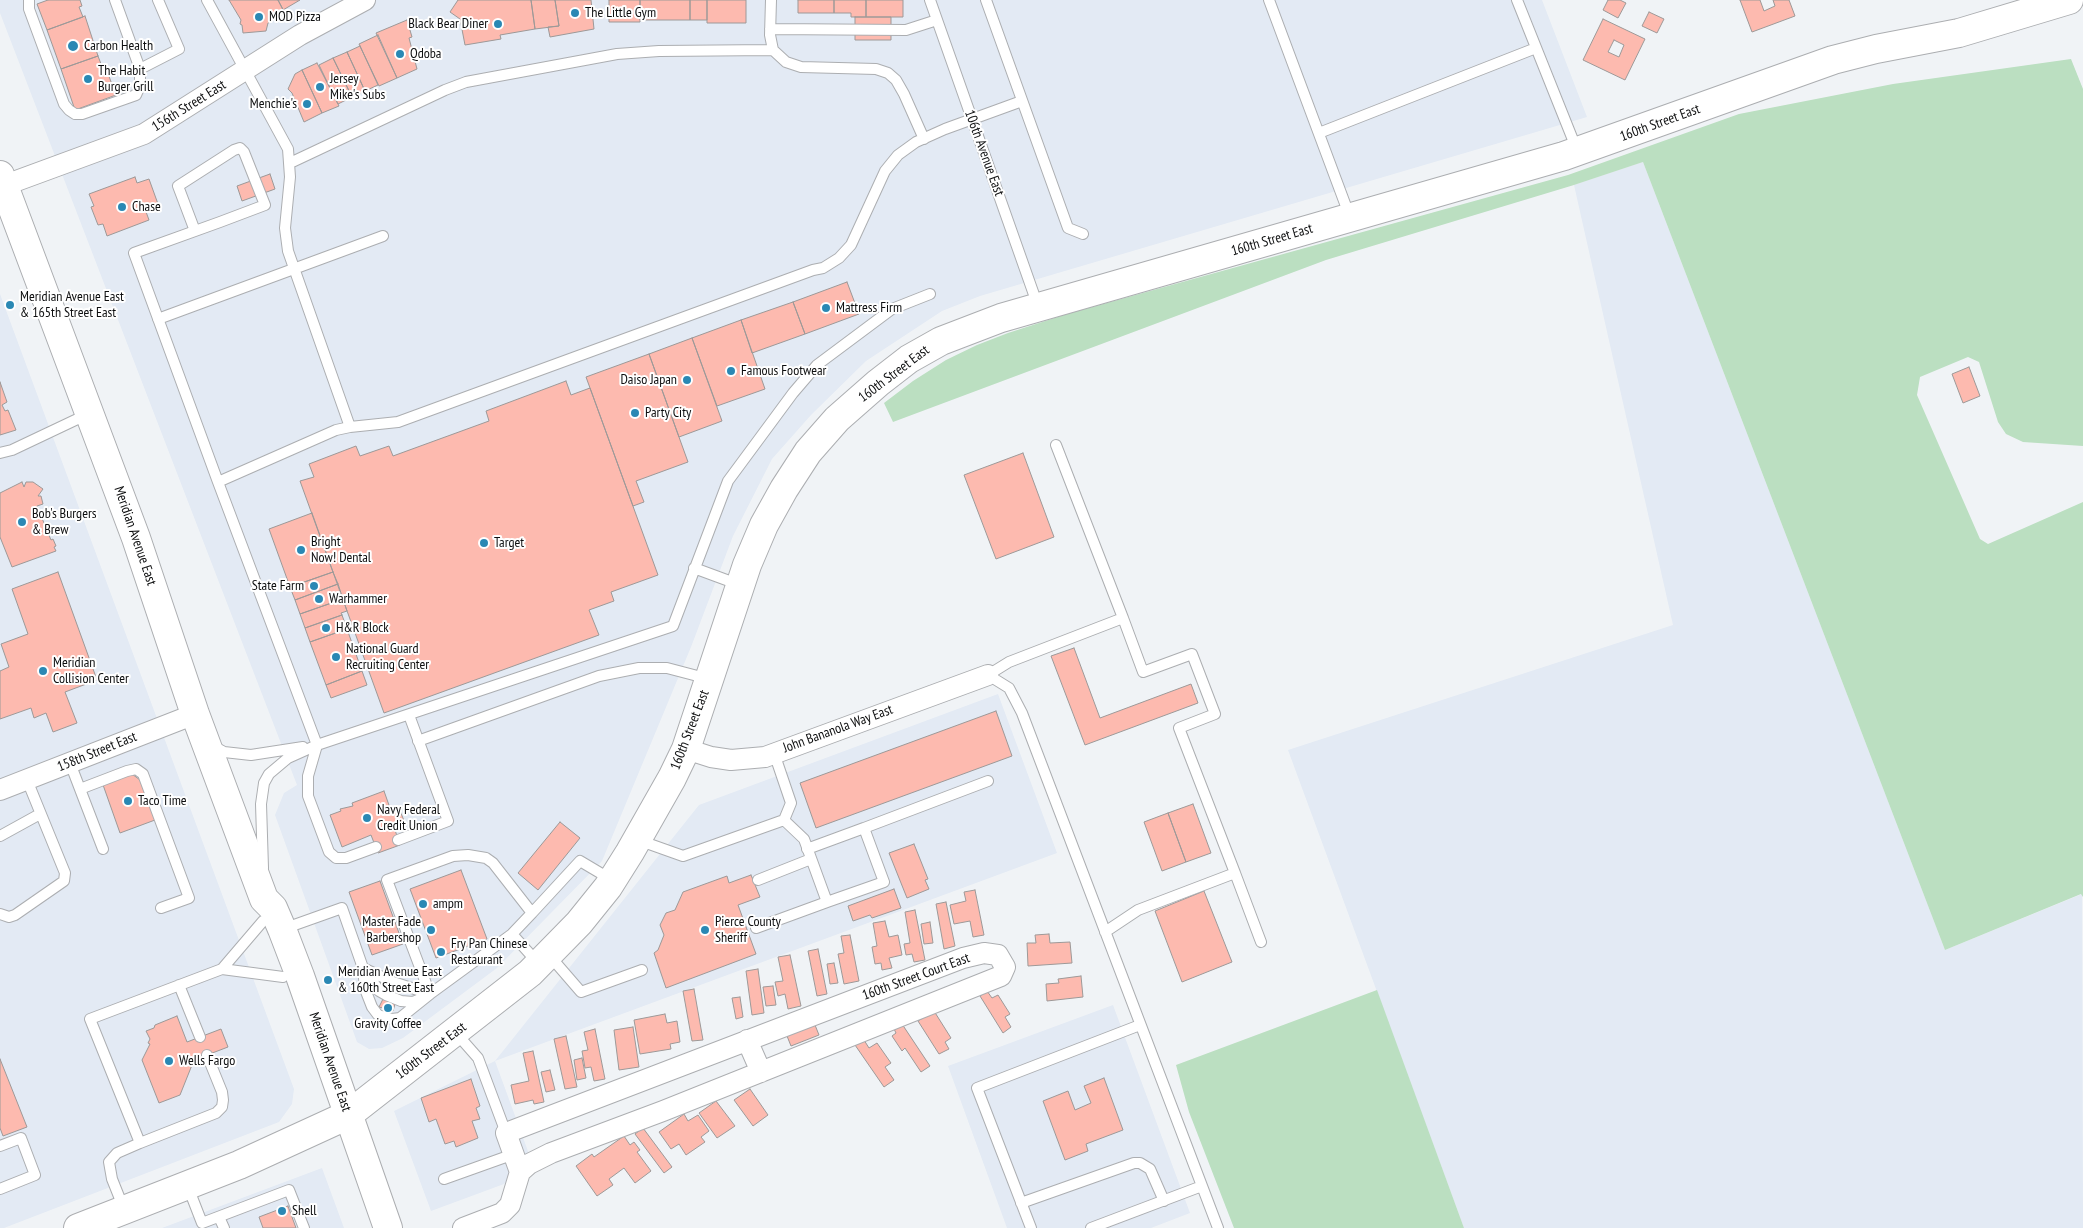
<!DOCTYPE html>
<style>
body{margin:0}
canvas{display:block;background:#f0f3f6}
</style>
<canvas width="2083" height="1228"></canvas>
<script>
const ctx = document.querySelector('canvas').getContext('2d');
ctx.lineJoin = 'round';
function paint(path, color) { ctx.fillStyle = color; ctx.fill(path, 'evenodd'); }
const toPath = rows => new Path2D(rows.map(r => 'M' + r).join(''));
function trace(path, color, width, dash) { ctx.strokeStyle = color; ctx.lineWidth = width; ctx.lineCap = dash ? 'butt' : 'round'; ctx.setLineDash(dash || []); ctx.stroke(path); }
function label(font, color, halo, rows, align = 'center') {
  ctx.font = font + ' "PT Sans Narrow",sans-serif'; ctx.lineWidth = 4; ctx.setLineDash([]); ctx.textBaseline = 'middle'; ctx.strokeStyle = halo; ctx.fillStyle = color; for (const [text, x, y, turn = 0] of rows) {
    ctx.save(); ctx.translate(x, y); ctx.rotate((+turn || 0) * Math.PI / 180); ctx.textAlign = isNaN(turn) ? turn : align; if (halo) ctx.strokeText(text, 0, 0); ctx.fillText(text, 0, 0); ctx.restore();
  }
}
const built = toPath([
 [0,0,1542,0,1587,117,980,296,942,311,866,361,811,415,772,459,733,536,691,647,602,861,497,968,403,1038,382,1048,369,1049,357,1042,275,815,284,793,297,785,0,13],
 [1643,162,1945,950,2082,894,2083,1228,1464,1228,1288,750,1673,625,1574,185],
 [0,294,294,1089,292,1104,279,1122,4,1228,0,1228],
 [998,694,1057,853,495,1061,529,1154,504,1184,431,1211,394,1111,495,1061,699,805],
 [1113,1005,1190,1213,1151,1228,1007,1228,948,1066],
 [322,1168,344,1228,162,1228]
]);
const green = toPath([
 [2071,59,2083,89,2083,446,2023,442,2006,434,1998,422,1979,362,1968,357,1920,377,1917,395,1980,539,1988,544,2083,502,2083,897,2081,894,1945,950,1643,162,1574,185,1326,260,893,422,884,403,913,381,946,360,977,345,1008,333,1067,314,1568,175,1739,114,1893,84],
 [1377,990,1464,1228,1234,1228,1189,1112,1176,1065]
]);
const building = toPath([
 [48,0,80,0,82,6,79,7,83,17,47,30,37,4,48,0],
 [229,0,278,0,285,13,268,23,266,31,243,33,242,25,240,24,241,20,229,0],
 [278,0,300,0,283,10,278,0],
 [458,0,531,0,535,29,500,35,501,39,465,45,460,19,450,12,458,0],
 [531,0,555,0,559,26,535,29,531,0],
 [555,0,591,0,594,29,550,37,548,27,559,26,555,0],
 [609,0,640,0,640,22,609,22,609,0],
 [640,0,690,0,690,20,640,20,640,0],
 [690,0,707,0,707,20,690,20,690,0],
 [707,0,746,0,746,23,707,23,707,0],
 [798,0,834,0,834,13,798,13,798,0],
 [834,0,866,0,866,17,851,17,851,13,834,13,834,0],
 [866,0,903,0,903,17,866,17,866,0],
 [1608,0,1620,0,1626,3,1618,18,1603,10,1608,0],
 [1740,0,1760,0,1764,11,1775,6,1773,0,1789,0,1795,16,1752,32,1740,0],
 [1649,12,1664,19,1657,33,1642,26,1649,12],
 [85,16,98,56,61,69,47,30,85,16],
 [855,17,891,17,891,40,855,40,855,17],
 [1603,19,1645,39,1625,80,1583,60,1603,19],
 [1614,40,1624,45,1619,57,1608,52,1614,40],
 [407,20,412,37,409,38,417,69,397,78,376,33,407,20],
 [378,35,397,78,379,86,359,44,378,35],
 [360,46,378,85,365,91,347,52,360,46],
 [347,52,365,91,352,97,333,58,347,52],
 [98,56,104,72,107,71,116,95,75,110,61,69,98,56],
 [333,58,352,97,338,104,319,65,333,58],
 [317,63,339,106,322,113,302,70,317,63],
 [302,70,322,113,304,122,292,93,288,89,295,74,302,70],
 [270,174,275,189,242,201,237,186,270,174],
 [135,177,137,183,149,179,158,204,145,209,149,220,107,236,103,224,98,225,91,207,94,206,89,194,135,177],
 [847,282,859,314,805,334,793,302,847,282],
 [793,302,805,334,752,353,741,320,793,302],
 [741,320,765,389,717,406,692,338,741,320],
 [692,338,722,421,679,437,649,354,692,338],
 [649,354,688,462,636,481,644,502,633,506,586,377,649,354],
 [1969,367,1980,396,1963,403,1952,374,1969,367],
 [566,381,571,395,590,388,658,575,611,592,614,601,589,610,599,635,384,713,300,481,314,477,309,464,356,446,360,456,389,446,393,456,489,421,486,411,566,381],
 [0,382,7,402,2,405,5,411,8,410,16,430,0,435,0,382],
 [1023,453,1054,537,996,559,964,475,1023,453],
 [22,482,24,487,26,482,33,482,43,489,38,496,41,496,43,504,37,506,51,540,53,539,56,546,54,547,56,551,12,567,0,537,0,493,22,482],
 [312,513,333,572,290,587,269,529,312,513],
 [58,572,97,680,65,692,77,723,53,732,46,713,34,718,31,708,0,719,0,671,9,667,1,644,28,634,12,589,58,572],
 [333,572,338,584,295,600,290,587,333,572],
 [338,584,343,599,300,614,295,600,338,584],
 [343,599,347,611,341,613,342,615,305,628,300,614,343,599],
 [342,615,347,629,310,642,305,628,342,615],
 [347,629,362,671,326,685,310,642,347,629],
 [1074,648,1100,718,1191,684,1198,703,1085,745,1051,656,1074,648],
 [362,671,367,685,331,698,326,685,362,671],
 [996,711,1012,756,816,828,800,783,996,711],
 [132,774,140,780,155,820,120,833,102,782,132,774],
 [384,791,390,808,398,806,405,823,394,827,400,845,378,853,371,835,342,847,330,815,341,811,340,809,353,806,352,803,384,791],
 [1193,804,1211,853,1186,862,1168,813,1193,804],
 [1168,813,1186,862,1162,871,1144,822,1168,813],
 [560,822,580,838,538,890,518,873,560,822],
 [914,844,928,879,925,880,929,889,907,898,889,853,914,844],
 [461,870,487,939,436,958,410,889,461,870],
 [751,875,760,897,738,905,756,954,666,988,654,953,658,950,664,935,660,925,666,913,675,910,683,892,727,876,729,883,751,875],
 [380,881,403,944,372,955,349,892,380,881],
 [894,889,901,908,872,918,870,915,853,921,848,906,894,889],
 [975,890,984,935,973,937,970,921,954,924,950,905,966,901,964,892,975,890],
 [1204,891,1232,962,1182,982,1155,911,1204,891],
 [946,902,955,946,944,949,936,904,946,902],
 [915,910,925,960,914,962,912,954,906,955,904,944,910,943,905,912,915,910],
 [885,921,889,937,898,935,902,955,889,958,892,968,882,970,881,963,875,964,872,947,877,946,873,923,885,921],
 [930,922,933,943,924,944,921,924,930,922],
 [1049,934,1050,943,1070,942,1072,963,1028,966,1027,943,1036,943,1035,935,1049,934],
 [850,935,859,981,844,984,838,954,844,953,841,936,850,935],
 [818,949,827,994,817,996,808,951,818,949],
 [790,955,801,1006,788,1009,785,994,778,996,775,982,783,981,778,957,790,955],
 [834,963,838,983,830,984,827,964,834,963],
 [758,969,764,1013,752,1015,746,971,758,969],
 [1081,976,1083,997,1047,1001,1046,984,1059,983,1058,979,1081,976],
 [773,986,776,1005,766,1006,763,987,773,986],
 [694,989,703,1040,692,1041,683,991,694,989],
 [987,991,992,998,998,995,1010,1014,1005,1017,1011,1027,1003,1033,980,996,987,991],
 [740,997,743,1017,736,1019,732,998,740,997],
 [383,999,395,1004,393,1011,379,1007,383,999],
 [934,1011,951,1038,945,1042,949,1049,939,1054,918,1021,934,1011],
 [665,1014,667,1023,677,1021,680,1042,670,1044,671,1049,640,1054,634,1020,665,1014],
 [177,1016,187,1042,221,1029,228,1047,194,1060,180,1095,159,1103,142,1060,150,1044,148,1043,150,1039,146,1031,154,1028,155,1025,177,1016],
 [813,1020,819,1035,791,1046,785,1031,813,1020],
 [902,1024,930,1066,921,1072,905,1048,902,1051,892,1036,896,1033,894,1029,902,1024],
 [633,1027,639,1067,619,1070,614,1030,633,1027],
 [595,1029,605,1079,594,1081,591,1067,585,1068,582,1051,588,1050,584,1032,595,1029],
 [566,1036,577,1087,565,1089,554,1039,566,1036],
 [864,1040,869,1048,877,1043,891,1063,885,1067,894,1080,884,1087,855,1045,864,1040],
 [533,1051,544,1102,534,1104,533,1100,515,1104,511,1085,529,1081,523,1053,533,1051],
 [582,1058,586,1078,577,1080,574,1060,582,1058],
 [0,1059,27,1127,3,1136,0,1128,0,1059],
 [550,1070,555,1090,546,1092,541,1072,550,1070],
 [1104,1078,1123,1130,1086,1144,1088,1151,1065,1160,1043,1101,1068,1091,1075,1110,1091,1103,1084,1086,1104,1078],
 [471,1079,480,1106,476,1108,480,1119,472,1121,478,1138,456,1147,454,1141,445,1144,436,1119,429,1122,421,1098,471,1079],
 [750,1089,768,1115,753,1126,734,1100,750,1089],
 [716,1101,735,1126,717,1138,699,1113,716,1101],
 [684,1114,688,1121,698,1115,709,1131,701,1137,705,1142,686,1155,679,1144,671,1149,659,1132,684,1114],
 [643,1128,672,1167,664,1173,635,1134,643,1128],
 [624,1136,630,1145,634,1142,640,1150,637,1152,651,1171,635,1183,624,1168,609,1179,613,1185,597,1196,576,1166,592,1154,594,1157,624,1136],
 [288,1206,296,1228,263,1228,259,1217,288,1206]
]);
const lane = toPath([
 [29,0,29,9,64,104,69,110,75,114,82,114,136,95,140,86,140,69],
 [115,0,140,69,179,49,158,0],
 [207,0,288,149,290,177,285,228,288,251,350,427],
 [771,0,770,35,773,50],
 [930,0,1038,306],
 [986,0,1068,228,1083,234],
 [1269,0,1350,217],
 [1517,0,1577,150],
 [770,29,906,30,937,20],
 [1319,133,1536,48],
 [290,163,445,90,466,82,617,54,659,51,773,50,786,62,801,67,876,69,888,73,896,80,904,94,924,139],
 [195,231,178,186,234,150,240,148,244,152,265,205,220,222,134,253,218,482],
 [158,319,383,236],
 [1056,445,1123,618,1009,662,988,675,1009,688,1022,713,1218,1228],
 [0,453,12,450,88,414],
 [694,568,740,585],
 [418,741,599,676,639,668,667,668,709,679],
 [213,746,224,752,251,755,303,747],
 [70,763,103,849],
 [80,789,127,771,136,769,143,774,189,898,161,908],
 [784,820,804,839,827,902,884,882,864,828,807,849],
 [864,828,988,781],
 [0,836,40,814],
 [398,840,448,821,409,715],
 [638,840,683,856,784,820,791,803,774,753],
 [376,847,346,858,336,858,329,852,308,796,308,776,317,745,218,482,336,430,350,427,398,422,813,270,823,268,839,258,851,245,885,171,898,155,916,142,945,129,1022,101],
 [263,868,261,804,264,783,269,774,288,758,317,745,673,626,728,481,793,393,817,365,892,309,930,294],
 [1235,873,1261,942],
 [758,880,811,859],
 [532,913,580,861,612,880],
 [0,914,9,917,15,915,64,881,65,873,27,780],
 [263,921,222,969,283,977],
 [756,928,827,902],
 [283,929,342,908,363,968,393,982,430,994,512,934,532,913,493,863,486,858,468,855,453,856,387,880,430,994],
 [1105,932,1138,910,1235,873,1179,728,1215,714,1192,654,1143,672,1123,618],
 [512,934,538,963],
 [549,955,581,992,642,970],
 [363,968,365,989,372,1007,378,1015,392,1019,400,1018,430,994],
 [364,968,379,991,386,995,401,1001,413,1002,422,998],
 [179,985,200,1037],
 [456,1033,478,1058,506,1133],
 [140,1143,216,1113,222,1107,223,1100,222,1092,207,1055],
 [0,1146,21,1138,35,1175,0,1189],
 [444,1179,514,1154],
 [188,1187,202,1223,289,1190,304,1228],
 [1021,1203,1134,1163,1140,1163,1150,1169,1164,1201],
 [124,1209,112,1179,109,1162,117,1153,140,1143,90,1019,222,969],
 [219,1217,224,1228],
 [1031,1228,977,1088,1140,1025],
 [1091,1228,1202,1186]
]);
const street = toPath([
 [0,187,144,134,300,35,365,0],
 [686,749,711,757,731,760,765,757,988,675],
 [0,790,195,714],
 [747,1040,761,1072],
 [463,1228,502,1213,510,1205,520,1172,529,1164,551,1153,663,1111,1001,976,1005,967,998,955,984,953,963,958,506,1133,520,1172]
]);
const secondary = toPath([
 [78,1228,239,1165,348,1115,530,973,579,923,608,887,630,852,672,778,686,749,747,565,764,525,784,489,808,452,837,419,878,383,909,359,941,341,1001,318,1564,156,1833,60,1876,49,1959,33,2069,0]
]);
const primary = toPath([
 [0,175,136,538,195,714,264,899,273,908,282,929,300,976,388,1228]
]);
const markers = [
 [575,13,5,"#2a88b4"],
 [259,17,5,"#2a88b4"],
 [498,24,5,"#2a88b4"],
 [73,46,6,"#2a88b4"],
 [400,54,5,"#2a88b4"],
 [88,79,5,"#2a88b4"],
 [320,87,5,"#2a88b4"],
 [307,104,5,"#2a88b4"],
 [122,207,5,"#2a88b4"],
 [10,305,5,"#2a88b4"],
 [826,308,5,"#2a88b4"],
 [731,371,5,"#2a88b4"],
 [687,380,5,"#2a88b4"],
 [635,413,5,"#2a88b4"],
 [22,522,5,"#2a88b4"],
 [484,543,5,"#2a88b4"],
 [301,550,5,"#2a88b4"],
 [314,586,5,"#2a88b4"],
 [319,599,5,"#2a88b4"],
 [326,628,5,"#2a88b4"],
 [336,657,5,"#2a88b4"],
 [43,671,5,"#2a88b4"],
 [128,801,5,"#2a88b4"],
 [367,818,5,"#2a88b4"],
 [423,904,5,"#2a88b4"],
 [431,930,5,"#2a88b4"],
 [705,930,5,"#2a88b4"],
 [441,952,5,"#2a88b4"],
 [328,980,5,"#2a88b4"],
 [388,1008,5,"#2a88b4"],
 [169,1061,5,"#2a88b4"],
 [282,1211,5,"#2a88b4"]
];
const poiNames = [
 ["The Little Gym",585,13],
 ["MOD Pizza",269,17],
 ["Black Bear Diner",488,24,"right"],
 ["Carbon Health",84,46],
 ["Qdoba",410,54],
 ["The Habit",98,71],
 ["Burger Grill",98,87],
 ["Jersey",330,79],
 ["Mike's Subs",330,95],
 ["Menchie's",297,104,"right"],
 ["Chase",132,207],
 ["Meridian Avenue East",20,297],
 ["& 165th Street East",20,313],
 ["Mattress Firm",836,308],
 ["Famous Footwear",741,371],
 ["Daiso Japan",677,380,"right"],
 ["Party City",645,413],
 ["Bob's Burgers",32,514],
 ["& Brew",32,530],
 ["Bright",311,542],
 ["Now! Dental",311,558],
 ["Target",494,543],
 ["State Farm",304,586,"right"],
 ["Warhammer",329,599],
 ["H&R Block",336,628],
 ["National Guard",346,649],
 ["Recruiting Center",346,665],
 ["Meridian",53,663],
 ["Collision Center",53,679],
 ["Taco Time",138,801],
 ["Navy Federal",377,810],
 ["Credit Union",377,826],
 ["ampm",433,904],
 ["Master Fade",421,922,"right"],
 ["Barbershop",421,938,"right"],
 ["Pierce County",715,922],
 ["Sheriff",715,938],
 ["Fry Pan Chinese",451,944],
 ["Restaurant",451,960],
 ["Meridian Avenue East",338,972],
 ["& 160th Street East",338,988],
 ["Gravity Coffee",388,1024,"center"],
 ["Wells Fargo",179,1061],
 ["Shell",292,1211]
];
const streetNames = [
 ["156th Street East",189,106,-32],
 ["160th Street East",1660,123,-20],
 ["106th Avenue East",984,153,70],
 ["160th Street East",1272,240,-16],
 ["160th Street East",894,374,-37],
 ["Meridian Avenue East",135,536,71],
 ["John Bananola Way East",838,729,-20],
 ["160th Street East",690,730,-69],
 ["158th Street East",97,752,-22],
 ["160th Street Court East",916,977,-20],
 ["160th Street East",431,1051,-37],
 ["Meridian Avenue East",330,1062,71]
];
paint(built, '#e3eaf4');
paint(green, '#bbdfc1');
paint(building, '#fdbaaf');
trace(building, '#9d9998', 1);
trace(lane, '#acaeb1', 12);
trace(street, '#acaeb1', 22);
trace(secondary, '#acaeb1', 30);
trace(primary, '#acaeb1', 30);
trace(lane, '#fff', 10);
trace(street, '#fff', 20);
trace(secondary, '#fff', 28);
trace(primary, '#fff', 28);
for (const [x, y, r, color] of markers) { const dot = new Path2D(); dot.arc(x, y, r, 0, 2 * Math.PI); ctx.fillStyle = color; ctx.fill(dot); trace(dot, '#fff', 2); }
label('14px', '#0d0e0f', '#fff', poiNames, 'left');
label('14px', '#0d0e0f', '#fff', streetNames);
</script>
